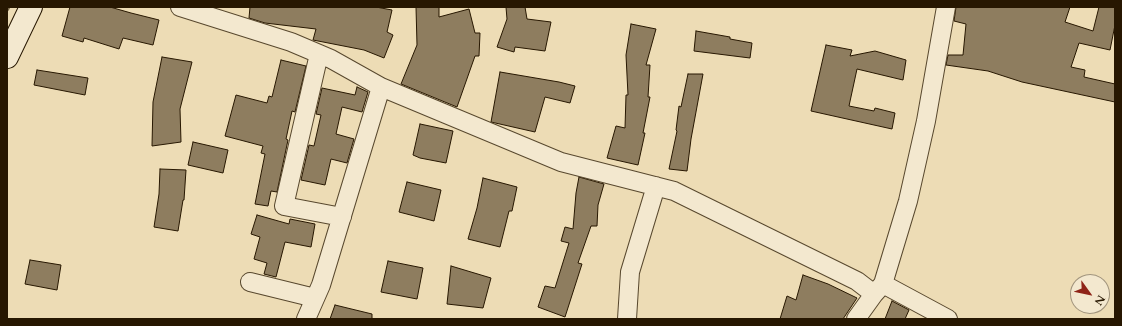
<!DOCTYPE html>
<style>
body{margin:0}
#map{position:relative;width:1122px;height:326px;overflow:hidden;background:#eddcb5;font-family:Cardo,serif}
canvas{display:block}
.frame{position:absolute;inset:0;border:8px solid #271701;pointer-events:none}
.north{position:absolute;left:1070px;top:274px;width:40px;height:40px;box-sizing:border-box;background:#f3e8cf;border:1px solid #a1947d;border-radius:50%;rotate:123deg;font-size:11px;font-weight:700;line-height:16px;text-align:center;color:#271701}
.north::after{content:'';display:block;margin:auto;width:14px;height:18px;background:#8f2418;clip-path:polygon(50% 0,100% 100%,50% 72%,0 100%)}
</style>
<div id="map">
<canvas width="1122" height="326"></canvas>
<div class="frame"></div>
<div class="north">N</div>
</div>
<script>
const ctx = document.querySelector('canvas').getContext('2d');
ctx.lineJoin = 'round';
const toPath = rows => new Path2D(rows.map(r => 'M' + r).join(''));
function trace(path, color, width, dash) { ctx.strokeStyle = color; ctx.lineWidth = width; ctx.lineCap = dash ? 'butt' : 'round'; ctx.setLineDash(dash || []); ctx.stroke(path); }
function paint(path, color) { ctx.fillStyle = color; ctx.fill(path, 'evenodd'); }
const stream = toPath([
 [7,9,8,7]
]);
const building = toPath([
 [70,7,110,7,131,13,159,20,153,45,123,38,119,49,84,38,83,42,62,36,70,7],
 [250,7,376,7,392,10,387,32,393,35,384,58,364,50,313,40,316,29,265,23,249,18,250,7],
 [416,7,439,7,439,17,469,9,475,33,480,33,479,56,475,56,457,107,401,84,417,45,416,7],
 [506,7,525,7,527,19,551,22,545,51,515,47,514,52,497,47,507,19,506,7],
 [956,7,1070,7,1065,22,1093,31,1099,7,1115,7,1115,25,1110,50,1079,43,1071,67,1085,70,1084,77,1115,84,1115,102,1022,82,988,71,946,65,948,55,963,55,966,24,954,21,956,7],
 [631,24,656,29,646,65,650,65,648,97,650,97,643,133,645,133,638,165,607,158,616,126,625,128,626,95,628,95,626,55,631,24],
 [696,31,730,37,730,39,752,43,750,58,694,51,696,31],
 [826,45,852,50,850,56,875,51,906,60,903,80,857,69,849,106,874,111,875,108,895,113,892,129,811,111,826,45],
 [162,57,192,62,180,109,181,142,152,146,153,102,162,57],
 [281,60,306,66,295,112,292,111,286,139,288,140,277,192,271,191,268,206,255,204,265,154,261,153,263,146,225,136,236,95,267,103,269,96,272,97,281,60],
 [37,70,88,78,85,95,34,85,37,70],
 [500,72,559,82,575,86,570,103,545,97,535,132,491,122,500,72],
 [688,74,703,74,691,139,687,171,669,169,677,131,676,130,679,106,681,107,688,74],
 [357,87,368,92,362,112,342,107,336,134,354,139,347,163,331,159,325,185,301,180,309,145,314,146,321,115,316,114,322,88,355,95,357,87],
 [420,124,453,131,446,163,420,158,413,155,420,124],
 [193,142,228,150,223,173,188,165,193,142],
 [160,169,186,170,184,200,183,200,178,231,154,227,159,194,160,169],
 [579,177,604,184,598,205,597,226,591,226,578,263,582,264,565,317,538,307,545,286,555,288,569,243,561,241,565,227,573,229,576,193,579,177],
 [483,178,517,187,512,211,509,211,500,247,468,239,477,208,483,178],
 [407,182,441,190,434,221,399,212,407,182],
 [257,215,289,224,290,219,315,224,311,247,285,242,276,277,264,274,267,263,254,259,260,237,251,234,257,215],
 [30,260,61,265,57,290,25,284,30,260],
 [388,261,423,268,417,299,381,292,388,261],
 [451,266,491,278,483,308,447,304,451,266],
 [803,275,828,284,857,298,843,319,780,319,787,296,796,300,803,275],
 [892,301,909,310,905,319,885,319,892,301],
 [335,305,372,314,372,319,330,319,335,305]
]);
const street = toPath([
 [180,7,291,42,331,59,381,87,561,162,674,191,857,281,874,294],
 [319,54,284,206,342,217],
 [250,282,315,298],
 [883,284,948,319],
 [306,319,321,285,381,87],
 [627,319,630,272,656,186],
 [856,319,874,294,883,284,908,201,926,121,946,7]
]);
const secondary = toPath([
 [7,57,31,7]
]);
trace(stream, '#766548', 4.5);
paint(building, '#8e7d5f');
trace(building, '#271701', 1);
trace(street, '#58482e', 20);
trace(secondary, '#271701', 24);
trace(street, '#f3e8cf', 18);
trace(secondary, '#f3e8cf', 22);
</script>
